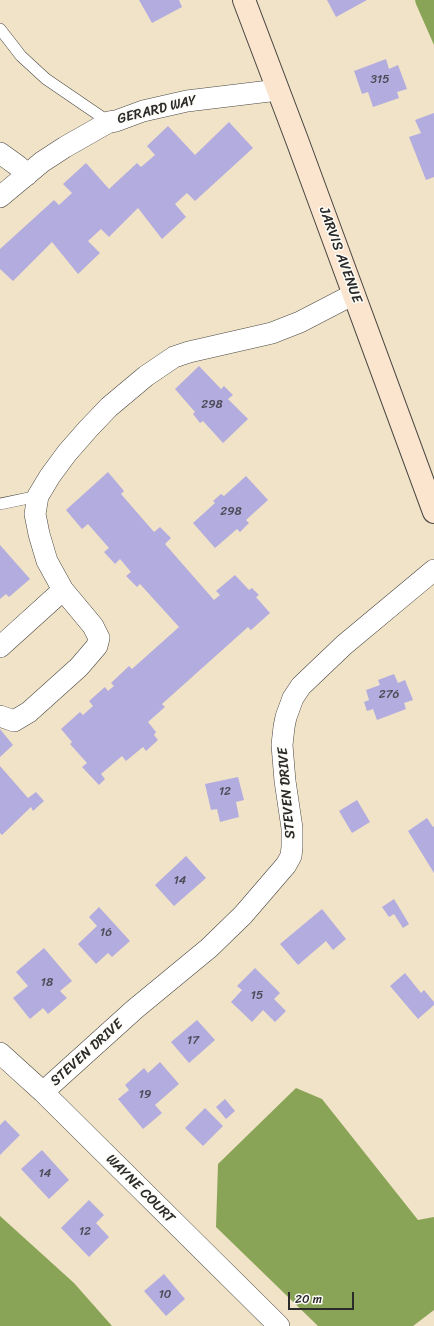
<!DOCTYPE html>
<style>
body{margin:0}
#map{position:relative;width:434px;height:1326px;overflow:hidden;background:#f1e3c7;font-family:Sriracha,sans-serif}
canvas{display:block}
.scale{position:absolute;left:288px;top:1292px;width:66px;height:18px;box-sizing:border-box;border:2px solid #2b2b2b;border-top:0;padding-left:5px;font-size:12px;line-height:14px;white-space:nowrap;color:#2b2b2b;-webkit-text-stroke:3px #fdfcf7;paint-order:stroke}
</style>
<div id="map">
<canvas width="434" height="1326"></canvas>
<div class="scale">20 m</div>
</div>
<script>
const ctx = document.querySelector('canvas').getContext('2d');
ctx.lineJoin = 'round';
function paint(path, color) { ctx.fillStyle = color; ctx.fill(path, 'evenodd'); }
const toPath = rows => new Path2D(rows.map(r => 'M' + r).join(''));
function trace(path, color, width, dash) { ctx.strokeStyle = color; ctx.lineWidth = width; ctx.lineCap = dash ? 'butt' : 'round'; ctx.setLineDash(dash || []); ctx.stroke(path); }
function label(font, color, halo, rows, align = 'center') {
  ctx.font = font + ' Sriracha,sans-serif'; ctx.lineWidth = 3; ctx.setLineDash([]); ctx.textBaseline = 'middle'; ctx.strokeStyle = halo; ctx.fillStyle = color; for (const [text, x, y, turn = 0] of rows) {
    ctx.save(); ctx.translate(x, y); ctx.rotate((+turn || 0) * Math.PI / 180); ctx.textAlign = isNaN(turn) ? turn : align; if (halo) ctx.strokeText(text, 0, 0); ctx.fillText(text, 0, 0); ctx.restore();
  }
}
const forest = toPath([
 [415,0,434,0,434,45,416,4],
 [296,1088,322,1099,418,1220,434,1217,434,1310,413,1326,318,1326,216,1227,218,1164],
 [0,1216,74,1283,112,1326,0,1326]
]);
const building = toPath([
 [139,0,179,0,182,7,152,23],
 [327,0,367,0,336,17],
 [386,59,389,69,398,65,407,89,397,92,399,98,373,107,368,92,362,94,354,71],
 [434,113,434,177,426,180,409,137,421,133,415,120],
 [229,122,253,148,195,201,187,193,175,204,186,217,162,239,138,208,109,237,101,229,88,241,100,253,78,274,52,242,13,281,0,269,0,249,54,200,59,205,72,193,63,184,86,163,109,189,137,163,141,167,155,155,147,146,168,126,195,155],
 [199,366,221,389,224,386,233,395,228,399,248,419,223,443,203,421,200,423,193,414,195,412,175,389],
 [108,472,124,491,121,494,154,532,160,527,171,538,165,544,214,600,220,595,216,591,235,575,249,590,252,588,259,595,256,597,270,613,251,630,248,627,162,704,165,707,148,722,156,732,154,735,158,740,146,751,143,747,126,761,122,756,101,774,105,779,99,785,82,767,87,763,70,744,72,742,61,729,80,712,83,715,93,706,89,701,105,687,108,691,114,686,111,683,129,666,132,669,179,627,140,584,137,587,126,576,131,572,120,559,115,564,104,552,109,548,88,524,82,529,66,510],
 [246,476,268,500,246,520,249,523,240,532,237,529,215,548,193,523,215,503,213,501,221,494,224,496],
 [0,545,30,579,9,597,6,594,0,599],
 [394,674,398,683,405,680,413,700,404,703,406,709,377,720,373,709,367,711,364,702,369,700,366,690,380,685,378,680],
 [0,729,13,745,0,757],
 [0,766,28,798,36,792,44,801,33,811,31,807,2,835,0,833],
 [238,777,244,800,236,802,239,817,220,822,217,809,211,810,205,784],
 [357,800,370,822,352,833,339,811],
 [427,818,433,827,434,826,434,873,408,831],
 [186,856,206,878,174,906,155,885],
 [394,899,409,924,403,928,394,914,389,917,382,907],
 [99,907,130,941,112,957,108,953,96,964,78,944,97,926,89,917],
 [322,909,346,939,333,950,326,941,298,965,280,944],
 [44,948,72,981,60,991,67,998,48,1014,43,1008,30,1019,13,998,28,986,16,972],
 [255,968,280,993,274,999,286,1011,275,1022,263,1010,252,1022,231,1002,242,990,237,986],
 [405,973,421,993,424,990,434,1002,434,1005,418,1019,390,986],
 [197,1020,215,1040,189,1063,171,1042],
 [160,1062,179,1084,155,1105,162,1113,143,1129,118,1099,129,1090,125,1085,144,1068,148,1073],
 [225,1099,235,1111,226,1119,216,1107],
 [205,1108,223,1126,203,1146,185,1128],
 [5,1120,20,1135,0,1155,0,1125],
 [42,1150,69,1180,49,1199,21,1169],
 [89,1200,104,1215,96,1223,109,1237,89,1257,61,1228],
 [164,1274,185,1299,166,1316,144,1291]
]);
const lane = toPath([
 [0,29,21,56,34,68,46,79,109,122],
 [0,504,38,496]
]);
const street = toPath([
 [0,153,18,166,27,175],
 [0,197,42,162,65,147,109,122,116,121,143,111,187,101,278,90],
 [0,647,63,590],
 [0,716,14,721,29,712,79,667,97,646,99,638,93,626,63,590,47,561,39,534,35,514,38,496,50,476,67,453,88,429,109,407,146,376,174,357,189,352,272,333,300,322,354,294],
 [0,1053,43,1092,279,1326],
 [43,1092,135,1009,209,948,243,915,286,865,291,856,292,847,292,828,285,781,282,745,284,727,286,717,293,698,301,686,344,645,434,570]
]);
const secondary = toPath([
 [244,0,297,140,434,512]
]);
const numberNames = [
 ["315",380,80],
 ["298",212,405],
 ["298",231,512],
 ["276",389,695],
 ["12",225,792],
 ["14",180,881],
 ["16",106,933],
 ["18",47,983],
 ["15",257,996],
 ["17",193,1041],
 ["19",145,1095],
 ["14",45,1174],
 ["12",85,1232],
 ["10",165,1295]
];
const streetNames = [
 ["GERARD WAY",157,110,-14],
 ["JARVIS AVENUE",340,255,70],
 ["STEVEN DRIVE",287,793,-95],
 ["STEVEN DRIVE",87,1053,-42],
 ["WAYNE COURT",140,1189,45]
];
paint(forest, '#89a456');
paint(building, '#b3acdf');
trace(lane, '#494742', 12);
trace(street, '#494742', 22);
trace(secondary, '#494742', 24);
trace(lane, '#fff', 11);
trace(street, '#fff', 21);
trace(secondary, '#fbe5cf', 22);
label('12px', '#4d4b58', null, numberNames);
label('14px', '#2b2b2b', '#fdfcf7', streetNames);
</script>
